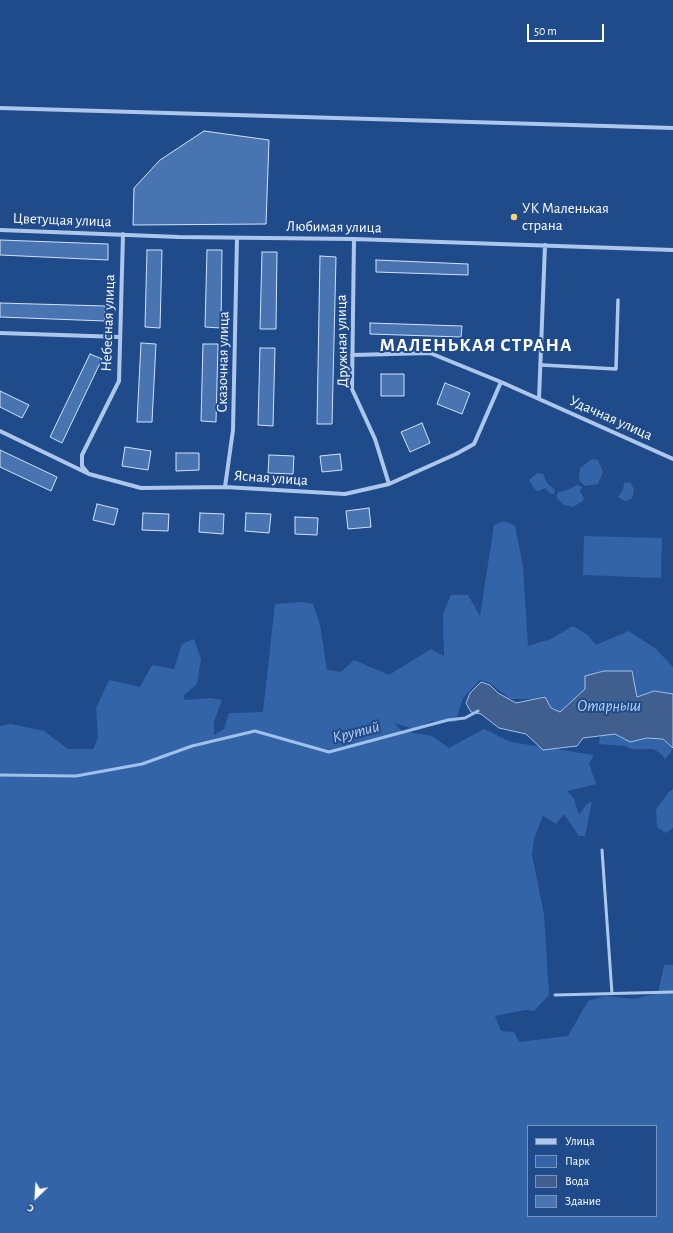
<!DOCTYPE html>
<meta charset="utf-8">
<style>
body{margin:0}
#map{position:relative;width:673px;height:1233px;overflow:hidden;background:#204b8b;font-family:"Alegreya Sans",sans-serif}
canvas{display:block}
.legend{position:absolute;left:527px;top:1125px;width:130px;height:92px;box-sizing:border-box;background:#204b8b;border:1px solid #7993b9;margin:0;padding:5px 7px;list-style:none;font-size:12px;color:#fff}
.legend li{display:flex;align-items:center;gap:8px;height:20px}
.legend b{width:20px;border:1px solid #7993b9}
.north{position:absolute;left:16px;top:1177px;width:40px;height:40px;-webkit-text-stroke:3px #204b8b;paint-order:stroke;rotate:205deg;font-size:11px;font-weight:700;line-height:16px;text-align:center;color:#fff}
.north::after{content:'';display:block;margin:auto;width:14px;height:18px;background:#fff;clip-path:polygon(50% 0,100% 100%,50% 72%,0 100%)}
.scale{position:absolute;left:527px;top:24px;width:77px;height:18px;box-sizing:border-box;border:2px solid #fff;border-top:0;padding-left:5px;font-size:12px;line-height:14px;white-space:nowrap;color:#fff;-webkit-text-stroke:3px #204b8b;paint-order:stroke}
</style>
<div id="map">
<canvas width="673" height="1233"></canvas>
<ul class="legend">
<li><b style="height:5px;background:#acc7eb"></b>Улица</li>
<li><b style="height:11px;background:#3364a8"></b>Парк</li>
<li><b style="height:11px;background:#405f8e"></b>Вода</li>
<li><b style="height:11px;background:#4874b2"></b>Здание</li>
</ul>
<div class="north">С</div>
<div class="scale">50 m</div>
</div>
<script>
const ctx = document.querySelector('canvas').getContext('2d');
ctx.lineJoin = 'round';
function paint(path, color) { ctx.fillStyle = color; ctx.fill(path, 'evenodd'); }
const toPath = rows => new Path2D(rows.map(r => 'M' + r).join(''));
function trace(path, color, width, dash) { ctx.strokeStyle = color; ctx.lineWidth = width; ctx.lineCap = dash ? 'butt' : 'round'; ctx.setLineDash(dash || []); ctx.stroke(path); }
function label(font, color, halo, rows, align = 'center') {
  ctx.font = font + ' "Alegreya Sans",sans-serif'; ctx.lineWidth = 4; ctx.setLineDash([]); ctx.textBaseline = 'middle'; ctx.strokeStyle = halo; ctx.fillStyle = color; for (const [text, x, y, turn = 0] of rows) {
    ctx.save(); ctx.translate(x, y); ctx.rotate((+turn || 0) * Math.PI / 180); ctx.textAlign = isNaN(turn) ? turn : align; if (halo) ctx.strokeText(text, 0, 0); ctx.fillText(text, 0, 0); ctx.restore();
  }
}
const green = toPath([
 [592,459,598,460,603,472,598,484,585,486,579,480,580,468],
 [537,473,543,474,547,483,555,490,554,494,551,494,545,488,538,491,535,490,529,480],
 [630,482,634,489,633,495,631,499,625,501,618,497,623,490,624,483],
 [577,485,582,487,580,491,584,498,583,501,573,507,564,505,557,498,557,494,559,492,567,490],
 [504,521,515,526,523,567,528,646,551,639,573,626,588,635,596,645,629,631,656,649,673,667,673,694,654,691,636,697,632,671,604,671,585,676,585,689,560,712,551,707,544,696,533,699,510,699,490,683,480,680,463,698,455,722,432,721,414,729,394,723,402,731,432,736,449,748,484,729,511,742,594,755,589,764,596,784,567,791,574,799,579,815,586,805,592,801,585,836,579,836,564,814,556,824,543,816,534,839,532,855,544,914,549,995,534,1011,525,1010,495,1016,501,1031,514,1032,519,1042,568,1036,588,1001,605,996,634,999,658,993,664,965,673,965,673,1233,0,1233,0,726,11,724,44,731,68,749,93,749,98,738,96,708,109,680,140,687,152,665,174,669,182,644,194,639,201,659,197,684,183,696,185,700,210,698,222,700,214,722,214,735,224,729,229,713,263,712,275,604,303,602,313,604,320,625,327,670,341,672,354,660,389,675,431,649,444,656,443,614,451,595,468,595,480,616,494,525],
 [528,1126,656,1126,656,1216,528,1216],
 [584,536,662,538,661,578,583,575],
 [615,734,630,742,647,738,663,739,672,747,671,752,665,759,660,753,653,749,631,749,625,746,599,744,600,736],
 [673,789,673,828,666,833,657,827,656,810,668,793]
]);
const water = toPath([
 [604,671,632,671,637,697,654,691,673,694,673,748,663,739,647,738,630,742,615,734,583,738,577,746,543,750,526,734,499,728,481,714,471,712,466,703,470,693,481,682,490,685,498,693,516,703,545,697,551,708,560,712,585,689,585,676,604,671]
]);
const stream = toPath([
 [0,775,76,776,142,764,192,746,255,731,329,752,448,720,465,718,478,711]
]);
const building = toPath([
 [204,131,269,140,266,224,133,225,134,188,160,160,204,131],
 [0,240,108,244,108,260,0,255,0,240],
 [147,250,162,250,160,328,145,327,147,250],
 [207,250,222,250,221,328,205,327,207,250],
 [262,252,277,252,276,329,260,329,262,252],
 [320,256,336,257,332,424,317,424,320,256],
 [376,260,468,264,468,275,376,272,376,260],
 [0,303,105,306,105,321,0,317,0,303],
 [370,323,462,326,461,337,370,334,370,323],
 [141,343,156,344,152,422,137,422,141,343],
 [203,344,218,344,216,422,201,421,203,344],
 [260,348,275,348,273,426,258,425,260,348],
 [90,354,102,359,62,443,50,437,90,354],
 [381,374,404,374,404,396,381,396,381,374],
 [445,383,470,393,462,414,437,404,445,383],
 [0,391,29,405,22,418,0,407,0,391],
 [422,423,430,443,410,452,401,432,422,423],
 [125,447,151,451,148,470,122,466,125,447],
 [0,450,57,477,51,491,0,467,0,450],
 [176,453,199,453,199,470,176,471,176,453],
 [340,454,342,470,322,472,320,456,340,454],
 [269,455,294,456,293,474,268,473,269,455],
 [97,504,118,509,114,525,93,520,97,504],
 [369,508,371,527,348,529,346,511,369,508],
 [143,513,169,514,168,531,142,530,143,513],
 [200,513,224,514,223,534,199,532,200,513],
 [246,513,271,514,269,533,245,531,246,513],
 [295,517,318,518,317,535,295,534,295,517]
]);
const service = toPath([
 [602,850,612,994],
 [555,995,673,992]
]);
const pedestrian = toPath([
 [542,365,616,369,618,300]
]);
const minor = toPath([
 [0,108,673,128],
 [0,230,179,237,354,239,673,250],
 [354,239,352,389,375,439,389,484],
 [0,333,120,337],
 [352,355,430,353,501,382,673,459],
 [539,399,545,245],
 [0,431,89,474,141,488,225,487,345,494,389,484,456,454,474,444,501,382],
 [87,472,82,466,82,455,119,381,123,234],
 [225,487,233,430,237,238]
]);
const markers = [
 [514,217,4,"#f9d56c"]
];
const poiNames = [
 ["УК Маленькая",522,208],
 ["страна",522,225]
];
const streetNames = [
 ["Цветущая улица",62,220,2],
 ["Любимая улица",334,227,1],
 ["Небесная улица",108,323,-88],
 ["Дружная улица",342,341,-91],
 ["Сказочная улица",223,362,-89],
 ["Удачная улица",611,418,24],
 ["Ясная улица",271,478,4]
];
const waterNames = [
 ["Отарныш",609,706],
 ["Крутий",356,732,-14]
];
const districtNames = [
 ["МАЛЕНЬКАЯ СТРАНА",476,345]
];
paint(green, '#3364a8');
paint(water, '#405f8e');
trace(water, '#9fc1ed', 1);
trace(stream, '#9fc1ed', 3);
paint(building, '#4874b2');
trace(building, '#d1e2f8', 1);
trace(service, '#acc7eb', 3);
trace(pedestrian, '#acc7eb', 3.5);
trace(minor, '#acc7eb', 4);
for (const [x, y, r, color] of markers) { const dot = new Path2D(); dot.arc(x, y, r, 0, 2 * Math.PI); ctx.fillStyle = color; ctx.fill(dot); trace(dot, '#204b8b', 1.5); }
label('15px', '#fff', '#204b8b', poiNames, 'left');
label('15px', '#fff', '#204b8b', streetNames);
label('italic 16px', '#b8d1f3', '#204b8b', waterNames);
ctx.letterSpacing = '1px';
label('bold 19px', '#fff', '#204b8b', districtNames);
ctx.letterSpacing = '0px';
</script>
